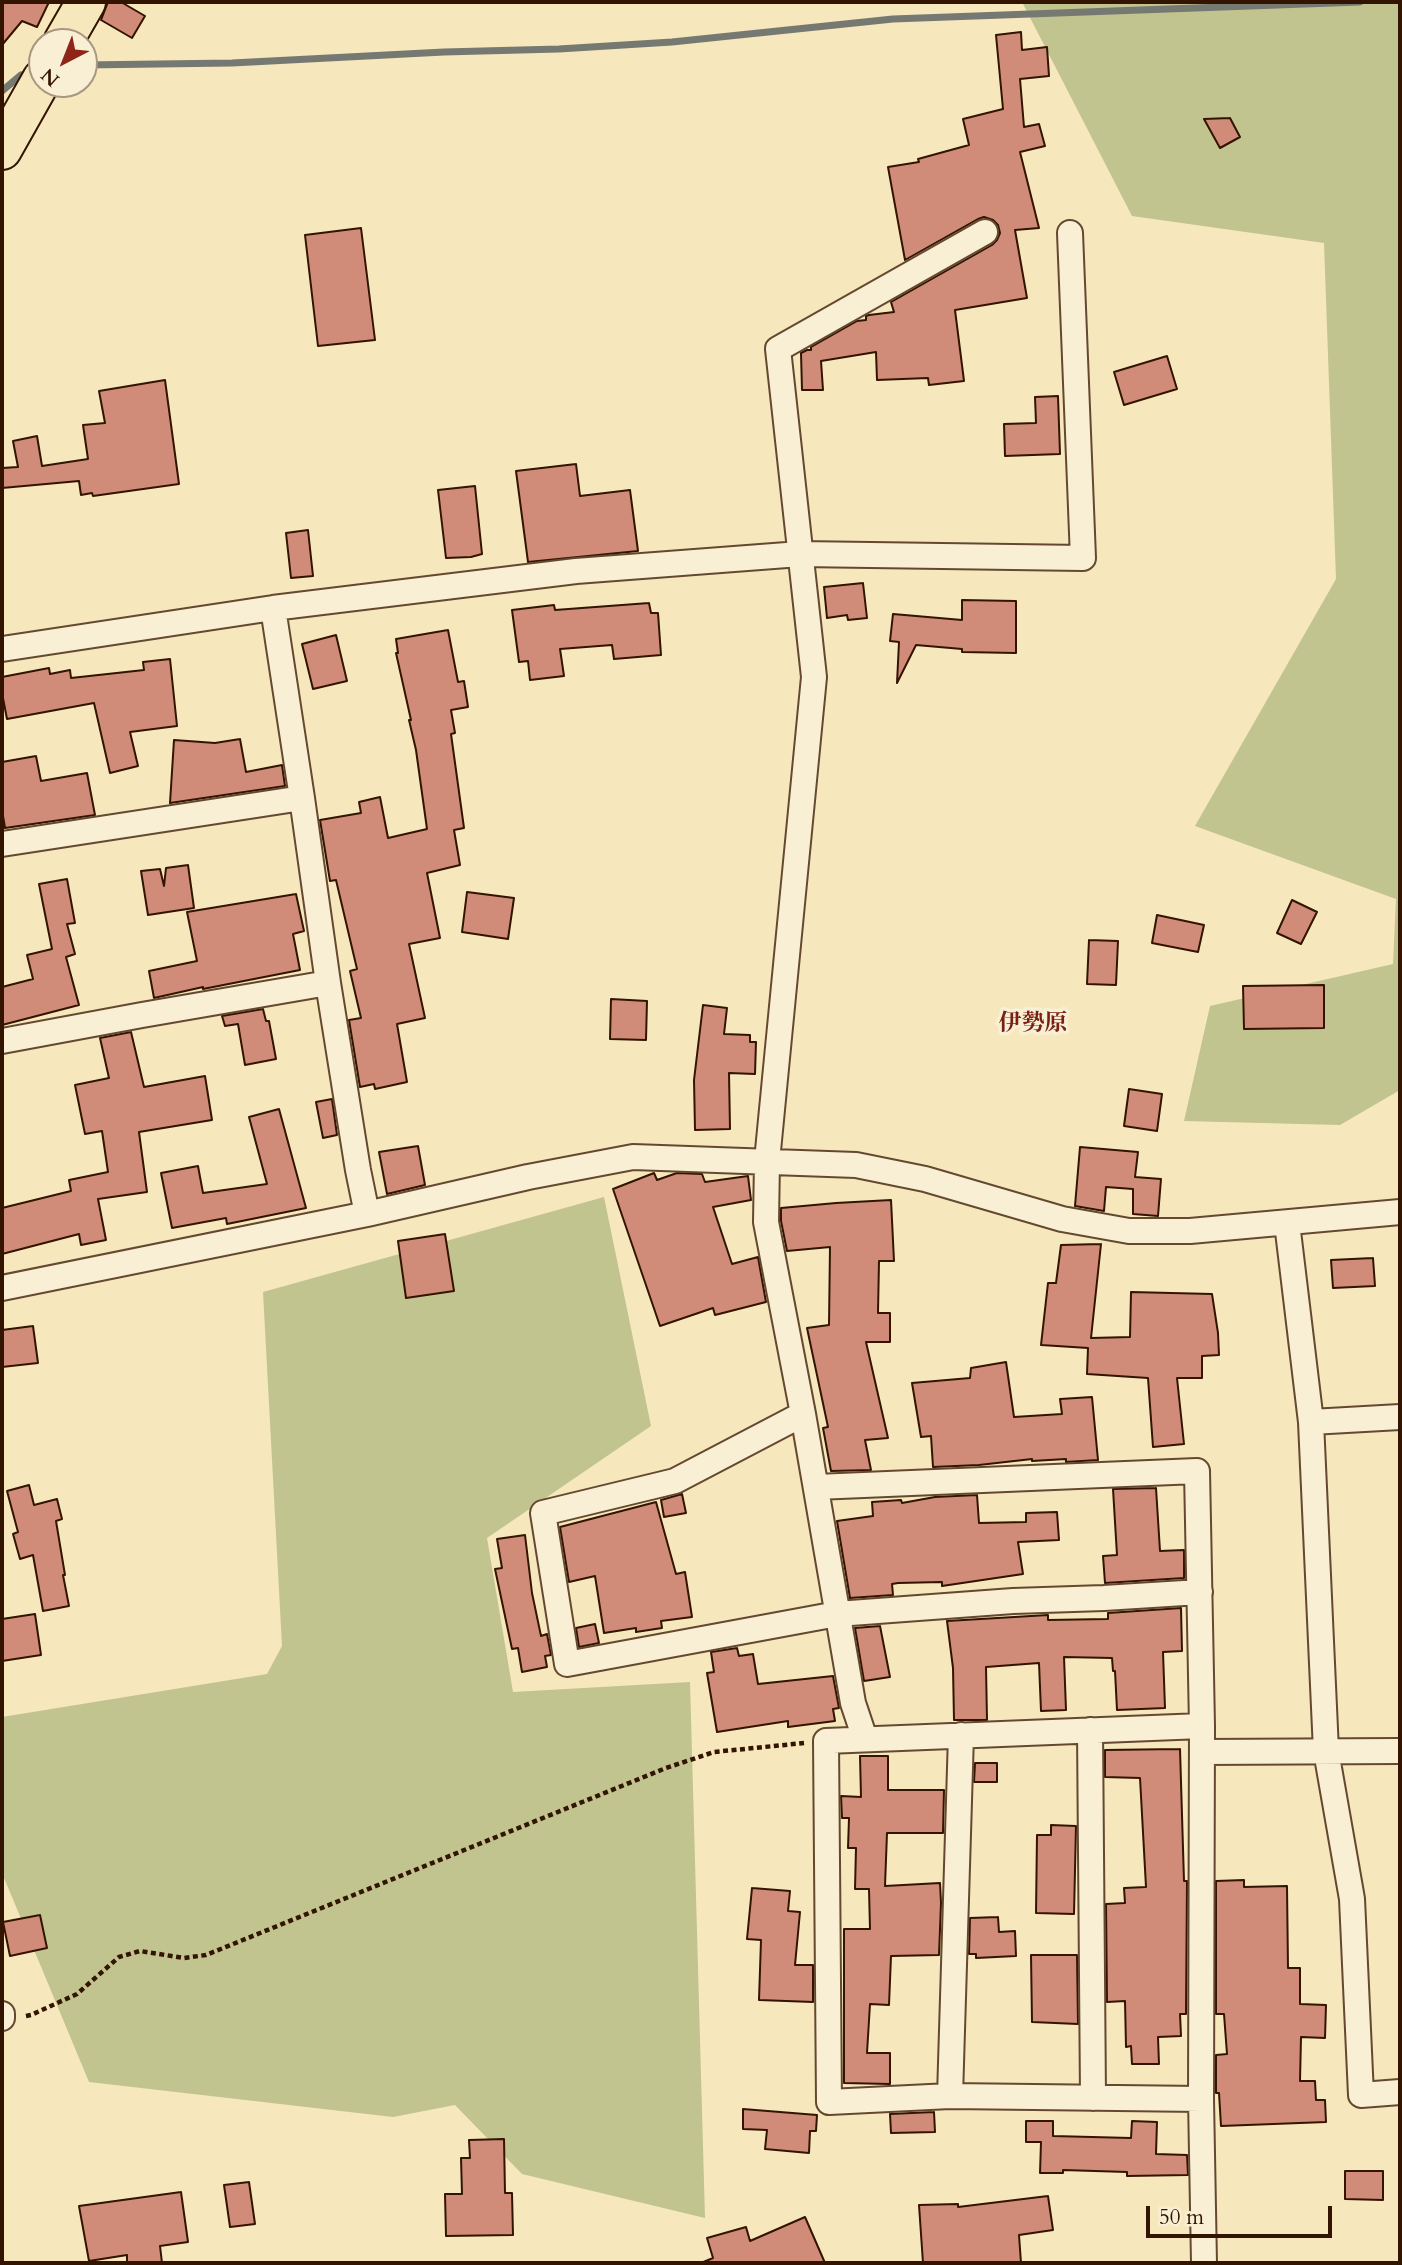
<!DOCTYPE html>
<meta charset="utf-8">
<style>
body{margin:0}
#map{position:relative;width:1402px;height:2265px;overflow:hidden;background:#f6e7bd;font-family:Cardo,serif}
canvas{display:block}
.frame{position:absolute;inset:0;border:4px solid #331401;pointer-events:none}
.north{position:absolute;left:28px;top:28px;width:70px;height:70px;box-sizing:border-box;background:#f9efd4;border:2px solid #aa9780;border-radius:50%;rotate:222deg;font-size:19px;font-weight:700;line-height:28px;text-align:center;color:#331401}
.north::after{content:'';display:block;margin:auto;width:24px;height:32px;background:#8f2418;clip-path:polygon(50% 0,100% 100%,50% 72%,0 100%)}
.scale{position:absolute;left:1146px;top:2206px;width:186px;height:32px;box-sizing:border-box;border:4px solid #331401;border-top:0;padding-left:9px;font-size:21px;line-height:24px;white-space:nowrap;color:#331401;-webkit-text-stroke:5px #f9efd4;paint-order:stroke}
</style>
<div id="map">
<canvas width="1402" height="2265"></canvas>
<div class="frame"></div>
<div class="north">N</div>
<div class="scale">50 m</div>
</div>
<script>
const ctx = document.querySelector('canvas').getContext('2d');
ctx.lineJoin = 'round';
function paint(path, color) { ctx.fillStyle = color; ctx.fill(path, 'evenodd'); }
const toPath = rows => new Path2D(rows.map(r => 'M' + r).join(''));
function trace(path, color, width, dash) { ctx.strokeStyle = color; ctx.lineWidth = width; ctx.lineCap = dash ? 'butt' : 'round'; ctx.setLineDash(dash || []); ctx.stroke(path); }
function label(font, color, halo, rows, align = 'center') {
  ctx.font = font + ' Cardo,"Noto Serif JP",serif'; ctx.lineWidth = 7; ctx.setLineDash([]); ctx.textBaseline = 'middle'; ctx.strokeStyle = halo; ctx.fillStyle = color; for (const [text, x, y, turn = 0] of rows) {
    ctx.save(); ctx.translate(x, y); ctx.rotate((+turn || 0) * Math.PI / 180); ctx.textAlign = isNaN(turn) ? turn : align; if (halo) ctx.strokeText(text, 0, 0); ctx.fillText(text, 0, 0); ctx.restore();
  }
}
const green = toPath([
 [1022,2,1400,2,1400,1090,1340,1125,1184,1121,1210,1006,1393,964,1396,899,1195,826,1336,579,1324,243,1132,216],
 [604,1197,651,1426,487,1538,513,1692,690,1682,705,2218,522,2174,455,2105,393,2117,89,2082,2,1873,2,1717,267,1674,282,1646,263,1292]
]);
const stream = toPath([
 [84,65,232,63,444,52,559,49,672,42,893,19,1360,2],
 [2,91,21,75]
]);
const building = toPath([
 [2,2,49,2,37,27,22,21,2,45,2,2],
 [108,2,121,2,145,16,132,38,101,20,108,2],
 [1021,32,1022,50,1047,47,1049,76,1020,79,1024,127,1039,124,1045,146,1020,152,1039,228,1015,230,1027,298,955,310,964,381,929,385,928,378,877,380,876,352,821,361,823,390,802,390,801,353,807,350,811,350,811,347,857,321,866,320,866,316,869,315,894,312,891,302,992,245,997,240,1000,233,998,225,993,220,984,217,978,219,905,260,888,167,919,162,918,159,969,145,963,119,1003,109,996,35,1021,32],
 [1230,118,1240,137,1220,148,1204,119,1230,118],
 [361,228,375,340,318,346,305,235,361,228],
 [1167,356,1177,389,1124,405,1114,372,1167,356],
 [165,380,179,484,93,496,92,493,81,495,79,481,2,488,2,468,18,467,13,441,37,436,42,466,88,459,83,425,105,423,99,391,165,380],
 [1058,396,1060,454,1005,456,1004,424,1036,423,1035,397,1058,396],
 [576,464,580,496,630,490,638,551,528,562,516,471,576,464],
 [475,486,482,554,471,557,446,558,438,490,475,486],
 [308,530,313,576,291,578,286,533,308,530],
 [863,583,867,618,848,620,847,615,827,618,824,587,863,583],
 [962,600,1016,601,1016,653,962,652,962,649,916,645,897,683,899,642,890,641,893,614,962,620,962,600],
 [649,603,651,613,658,613,661,655,614,659,612,645,560,649,564,676,530,680,528,661,519,662,512,610,554,605,555,610,649,603],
 [448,630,458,682,464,681,468,707,451,710,455,733,451,734,464,828,454,830,460,865,427,873,440,938,409,944,425,1018,397,1024,407,1082,375,1089,374,1084,360,1087,349,1020,361,1018,350,971,357,969,336,880,330,881,320,820,361,813,359,802,380,797,388,838,427,829,416,750,409,720,411,720,396,653,398,653,396,639,448,630],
 [336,635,347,681,313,689,302,644,336,635],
 [170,659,177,726,130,732,138,766,110,773,94,703,7,719,2,693,2,677,49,668,50,674,70,670,71,678,144,670,143,662,170,659],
 [240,739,246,772,282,765,285,786,170,803,174,740,215,743,240,739],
 [36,756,41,781,87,773,95,815,5,828,2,810,2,762,36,756],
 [188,865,194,908,148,915,141,871,160,869,164,886,166,868,188,865],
 [67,879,75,923,67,924,75,954,66,957,79,1005,2,1025,2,987,33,979,27,955,52,949,39,884,67,879],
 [467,892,514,898,508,939,462,932,467,892],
 [296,894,304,931,293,934,300,970,203,989,203,987,154,998,149,971,197,961,187,912,296,894],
 [1292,900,1317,912,1301,944,1277,933,1292,900],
 [1157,915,1204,925,1198,952,1152,943,1157,915],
 [1089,940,1118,941,1116,985,1087,984,1089,940],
 [1324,985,1324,1028,1244,1029,1243,986,1324,985],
 [611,999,647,1001,646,1040,610,1039,611,999],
 [703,1005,727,1008,724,1034,750,1035,750,1042,756,1042,755,1074,729,1073,730,1129,695,1130,694,1080,703,1005],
 [263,1009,266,1021,269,1021,276,1059,245,1065,238,1024,225,1026,222,1016,263,1009],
 [131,1032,144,1087,205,1076,212,1120,139,1132,147,1192,98,1199,106,1240,81,1245,79,1234,2,1254,2,1208,71,1191,69,1180,108,1172,102,1131,85,1134,75,1085,109,1078,100,1038,131,1032],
 [1129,1089,1162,1094,1157,1131,1124,1126,1129,1089],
 [332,1099,337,1135,323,1138,316,1102,332,1099],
 [279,1109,306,1208,227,1224,226,1218,172,1228,161,1173,198,1166,203,1193,267,1184,249,1117,279,1109],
 [418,1146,425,1185,387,1194,379,1152,418,1146],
 [1080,1147,1138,1152,1135,1177,1161,1179,1158,1216,1133,1214,1133,1189,1106,1187,1104,1211,1075,1206,1080,1147],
 [654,1173,657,1180,677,1173,702,1174,705,1182,748,1176,751,1200,713,1207,732,1264,758,1257,766,1302,715,1315,713,1308,660,1326,613,1189,654,1173],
 [891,1200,894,1261,879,1261,878,1313,890,1313,890,1342,866,1342,888,1438,865,1440,871,1470,831,1471,823,1428,828,1427,807,1328,829,1325,830,1247,787,1251,781,1221,781,1208,836,1203,891,1200],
 [445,1234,454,1291,406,1298,398,1241,445,1234],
 [1101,1244,1091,1338,1130,1337,1131,1292,1212,1294,1218,1333,1219,1355,1202,1356,1202,1378,1177,1378,1184,1444,1153,1447,1148,1378,1087,1374,1088,1348,1041,1345,1048,1283,1056,1283,1061,1245,1101,1244],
 [1373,1258,1375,1286,1333,1288,1331,1260,1373,1258],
 [33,1326,38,1363,2,1367,2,1330,33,1326],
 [1006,1362,1014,1417,1062,1414,1060,1399,1092,1397,1098,1460,1066,1462,1066,1459,1032,1461,1032,1459,979,1465,933,1467,931,1436,921,1437,912,1383,970,1378,971,1368,1006,1362],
 [29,1485,34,1505,57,1499,62,1519,56,1521,65,1575,63,1575,69,1606,43,1611,33,1555,20,1559,13,1534,18,1532,7,1491,29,1485],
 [1156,1488,1160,1551,1184,1550,1184,1578,1105,1583,1103,1556,1117,1555,1113,1489,1156,1488],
 [682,1494,686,1513,664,1517,661,1500,682,1494],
 [977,1495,979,1523,1026,1522,1026,1513,1057,1512,1059,1540,1018,1542,1023,1574,942,1586,942,1582,898,1583,892,1584,893,1595,850,1598,837,1521,873,1516,872,1502,901,1500,902,1503,935,1497,977,1495],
 [656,1502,676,1574,685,1572,692,1617,661,1621,662,1628,636,1632,636,1628,604,1633,595,1576,569,1582,560,1527,656,1502],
 [525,1535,532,1593,541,1636,547,1634,551,1655,545,1656,547,1667,522,1672,518,1648,512,1649,495,1569,502,1568,497,1539,525,1535],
 [1181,1608,1182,1651,1163,1652,1165,1708,1117,1710,1115,1671,1113,1671,1112,1658,1064,1657,1066,1710,1041,1711,1039,1663,986,1667,987,1720,954,1720,953,1668,947,1621,1048,1615,1048,1620,1108,1619,1108,1613,1181,1608],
 [35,1614,41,1655,2,1661,2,1619,35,1614],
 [595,1624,599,1643,579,1647,576,1628,595,1624],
 [880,1626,890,1677,864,1681,855,1628,880,1626],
 [737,1648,739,1656,753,1654,758,1684,833,1676,839,1708,833,1709,835,1721,788,1727,788,1721,717,1732,707,1673,714,1672,711,1652,737,1648],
 [1180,1749,1184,1881,1187,1881,1186,2014,1180,2014,1181,2036,1158,2037,1159,2064,1132,2064,1131,2046,1126,2047,1125,2001,1107,2002,1106,1904,1125,1903,1124,1888,1146,1887,1140,1778,1105,1777,1105,1750,1180,1749],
 [860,1756,888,1756,888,1790,944,1790,943,1833,887,1833,885,1886,940,1883,941,1903,939,1955,891,1956,889,2005,870,2004,867,2053,890,2053,890,2084,844,2083,844,1929,870,1929,869,1889,855,1889,856,1848,848,1848,849,1818,842,1818,841,1796,861,1797,860,1756],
 [975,1763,997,1763,997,1782,974,1782,975,1763],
 [1051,1825,1076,1826,1074,1914,1036,1913,1037,1835,1051,1835,1051,1825],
 [1244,1880,1244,1887,1287,1886,1288,1968,1300,1968,1300,2004,1326,2005,1325,2038,1301,2037,1300,2081,1315,2081,1316,2100,1325,2100,1326,2122,1221,2126,1219,2093,1216,2093,1216,2055,1227,2054,1224,2014,1216,2014,1216,1881,1244,1880],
 [752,1888,790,1891,788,1911,800,1912,795,1965,813,1965,813,2002,759,2000,761,1940,747,1939,752,1888],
 [40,1915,47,1948,10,1956,3,1922,40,1915],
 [998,1917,999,1932,1015,1931,1016,1956,976,1958,976,1954,969,1954,970,1918,998,1917],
 [1031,1955,1077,1955,1078,2024,1032,2022,1031,1955],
 [743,2109,817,2115,816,2131,810,2131,809,2153,765,2149,767,2130,743,2129,743,2109],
 [934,2112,935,2132,891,2133,890,2114,934,2112],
 [1026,2121,1053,2121,1053,2136,1131,2138,1132,2121,1157,2122,1156,2154,1187,2155,1188,2175,1127,2176,1127,2172,1063,2170,1063,2173,1040,2173,1041,2142,1026,2142,1026,2121],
 [504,2139,505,2193,512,2193,513,2235,446,2236,445,2194,462,2194,461,2158,470,2158,469,2140,504,2139],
 [1345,2171,1383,2171,1383,2200,1345,2199,1345,2171],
 [249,2182,255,2224,230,2227,224,2185,249,2182],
 [181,2192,188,2242,160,2246,162,2263,127,2263,127,2255,89,2261,79,2206,181,2192],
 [1048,2196,1053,2230,1019,2235,1021,2263,923,2263,919,2205,958,2204,958,2207,1048,2196],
 [805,2217,825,2263,701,2263,713,2258,707,2238,746,2227,750,2241,805,2217]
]);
const path = toPath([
 [26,2016,31,2015,77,1994,119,1957,140,1951,184,1958,206,1955,666,1768,714,1752,804,1743]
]);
const street = toPath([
 [273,608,302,798,328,983,358,1170,367,1214],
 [2,649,273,608,576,571,800,554,1083,558,1070,233],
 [2,844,302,798],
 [2,1041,142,1015,328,983],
 [1287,1223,1311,1422,1326,1751,1352,1899,1361,2095,1400,2092],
 [2,1288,367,1214,528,1177,633,1157,856,1165,925,1179,1062,1219,1129,1231,1190,1231,1400,1212],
 [803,1414,675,1481,543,1513,567,1664,837,1614,1013,1601,1104,1598,1200,1592],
 [1311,1422,1400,1417],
 [816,1487,1197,1471,1202,1726,1201,2099,1204,2263],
 [1090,1730,1093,2098],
 [865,1739,853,1703,803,1414,766,1222,767,1161,814,677,778,349,985,232],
 [1202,1752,1400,1751],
 [2,2014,2,2018],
 [950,2096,961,1735],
 [1201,2099,950,2096,829,2102,826,1741,1202,1726]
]);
const highway = toPath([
 [63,42,86,2],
 [2,150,42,79]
]);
const neighbourhoodNames = [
 ["伊勢原",1033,1025]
];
paint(green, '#c1c48e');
trace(stream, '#757971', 7);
paint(building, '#d08c79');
trace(building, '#331401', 2);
trace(street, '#644930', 28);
trace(highway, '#331401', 42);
trace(path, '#331401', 4.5, [5, 3.5]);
trace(street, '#f9efd4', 24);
trace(highway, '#f6e7bd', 38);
label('bold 23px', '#7a1f14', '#f9efd4', neighbourhoodNames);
</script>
